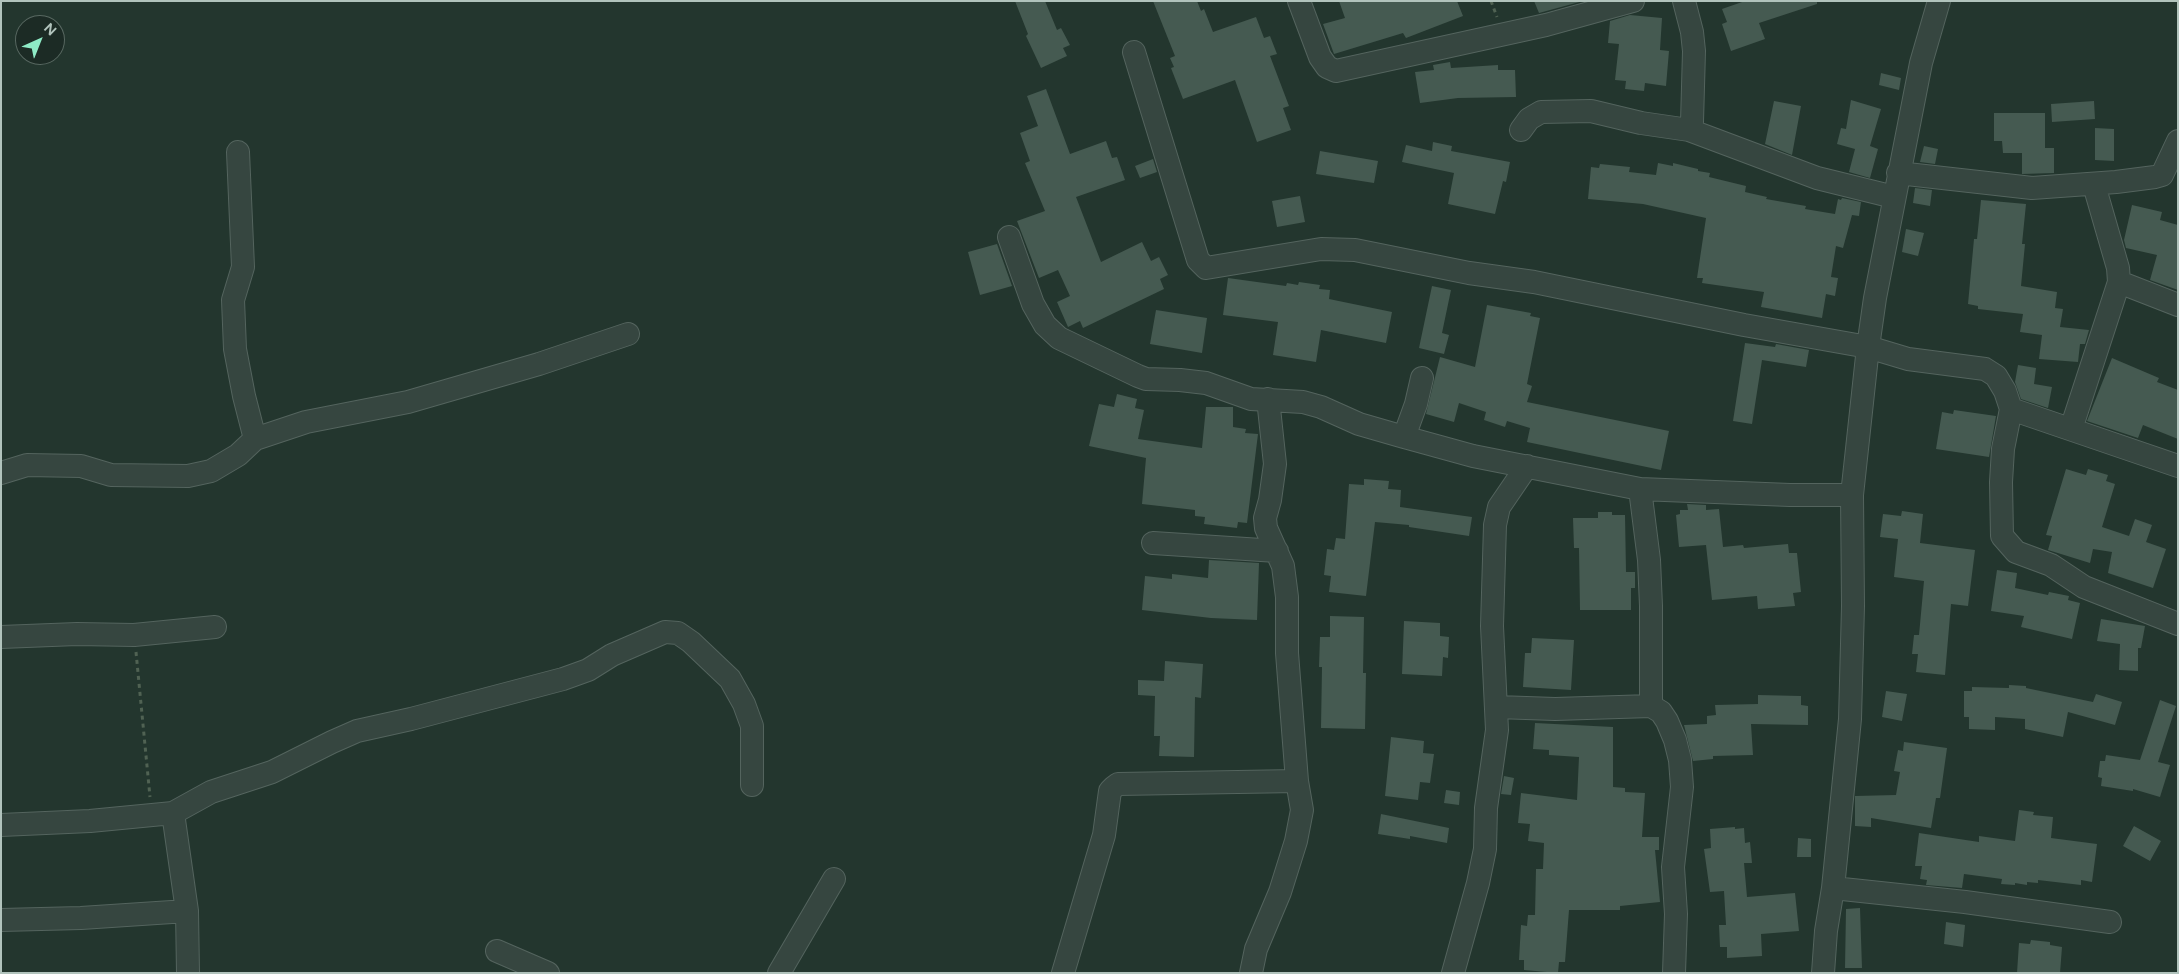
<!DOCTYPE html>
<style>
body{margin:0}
#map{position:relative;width:2179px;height:974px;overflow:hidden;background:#23362e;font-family:Figtree,sans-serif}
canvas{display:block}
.frame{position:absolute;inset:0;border:2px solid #b1c3bc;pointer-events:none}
.north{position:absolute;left:15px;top:15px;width:50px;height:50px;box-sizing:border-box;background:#1c2b25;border:1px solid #586861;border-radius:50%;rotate:44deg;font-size:14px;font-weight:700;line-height:20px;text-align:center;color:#b1c3bc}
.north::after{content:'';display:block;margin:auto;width:18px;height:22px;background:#8eebc6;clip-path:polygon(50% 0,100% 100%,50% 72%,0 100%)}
</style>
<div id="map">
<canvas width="2179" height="974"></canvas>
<div class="frame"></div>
<div class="north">N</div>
</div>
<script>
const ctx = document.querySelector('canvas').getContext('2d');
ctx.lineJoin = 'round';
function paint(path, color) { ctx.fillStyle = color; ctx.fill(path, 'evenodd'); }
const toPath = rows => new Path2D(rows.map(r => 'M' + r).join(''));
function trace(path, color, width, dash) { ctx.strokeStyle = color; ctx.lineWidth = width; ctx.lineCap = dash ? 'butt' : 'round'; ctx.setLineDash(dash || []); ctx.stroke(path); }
const building = toPath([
 [1015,1,1045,1,1057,30,1061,28,1070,45,1063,48,1067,56,1041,68,1026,36,1028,34],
 [1153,1,1197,1,1201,11,1204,9,1213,32,1256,17,1264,38,1270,36,1277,54,1270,56,1289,106,1283,108,1291,130,1257,142,1235,80,1183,99,1171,68,1174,67,1170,58,1175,56],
 [1339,1,1457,1,1463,16,1406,38,1403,33,1334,54,1323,24,1345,18],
 [1534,1,1583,1,1539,13],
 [1745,1,1817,1,1817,4,1759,23,1765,39,1731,51,1722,24,1727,22,1722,9],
 [1630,15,1662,18,1660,50,1669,51,1666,86,1645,83,1644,91,1625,89,1626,81,1615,80,1619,44,1608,43,1610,21],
 [1450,62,1451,68,1498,65,1498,70,1515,70,1516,97,1458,98,1420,103,1415,72,1434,70,1433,65],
 [1881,73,1901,78,1899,90,1879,85],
 [1046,89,1070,154,1106,141,1112,158,1117,157,1125,180,1076,197,1101,262,1142,242,1151,261,1159,257,1168,275,1160,279,1164,289,1083,328,1080,321,1068,327,1057,302,1070,296,1058,270,1039,278,1017,221,1045,211,1025,163,1030,161,1020,133,1038,126,1027,96],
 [1851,100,1881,109,1870,146,1878,149,1870,178,1849,172,1855,149,1837,144,1841,128,1846,129],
 [1774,101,1801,106,1792,155,1765,144],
 [2094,101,2095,119,2052,122,2051,104],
 [1994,113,2045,113,2045,148,2054,148,2054,173,2022,174,2022,153,2003,153,2002,141,1994,141],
 [2095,128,2114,129,2114,161,2095,160],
 [1433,142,1452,146,1451,151,1510,162,1506,182,1503,181,1495,214,1448,204,1454,173,1402,162,1406,145,1432,151],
 [1924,146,1938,149,1935,164,1920,162],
 [1320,151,1378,161,1374,183,1316,174],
 [1153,159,1157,172,1140,178,1135,166],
 [1658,163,1673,166,1673,163,1698,169,1698,171,1710,173,1709,177,1746,186,1745,192,1767,197,1766,199,1806,206,1805,209,1835,214,1838,199,1841,200,1842,198,1861,202,1859,216,1852,215,1843,248,1836,246,1831,277,1838,278,1835,296,1826,294,1822,318,1761,307,1764,292,1702,283,1703,278,1697,278,1706,218,1643,204,1588,199,1591,167,1599,168,1600,164,1630,167,1629,172,1656,175],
 [1915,188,1932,190,1930,206,1913,203],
 [1300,196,1305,222,1277,227,1272,201],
 [1981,200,2026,204,2022,244,2025,244,2021,286,2057,292,2055,308,2063,309,2060,327,2089,330,2085,344,2080,344,2078,362,2039,359,2042,335,2020,332,2023,314,1978,309,1978,306,1968,304,1974,239,1977,239],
 [2132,205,2162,212,2160,220,2178,225,2178,290,2150,280,2157,255,2126,248,2124,240],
 [1906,229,1924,233,1918,256,1902,252],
 [997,244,1012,286,980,295,968,252],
 [1228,278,1286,286,1287,283,1298,285,1299,282,1320,285,1319,289,1330,290,1329,299,1392,312,1386,343,1321,330,1316,362,1273,355,1278,322,1223,315],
 [1432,286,1451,290,1442,333,1449,335,1444,354,1419,348],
 [1487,305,1531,313,1530,316,1540,318,1527,384,1532,386,1527,402,1669,431,1661,470,1527,442,1530,428,1507,421,1505,427,1484,420,1486,412,1459,403,1454,422,1426,414,1440,357,1475,367],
 [1156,310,1207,318,1202,353,1150,344],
 [1745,343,1775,347,1776,344,1809,350,1806,367,1762,360,1752,424,1733,421],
 [2112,358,2159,378,2157,382,2178,390,2178,439,2143,425,2138,438,2087,421],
 [2018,365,2036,368,2034,384,2052,387,2048,408,2021,399,2015,382],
 [1117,394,1137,399,1135,408,1144,410,1138,439,1202,448,1206,407,1233,407,1233,427,1246,429,1245,433,1258,434,1247,523,1238,522,1237,528,1204,524,1205,517,1195,516,1195,510,1142,504,1146,458,1089,446,1099,404,1114,407],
 [1954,410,1996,416,1989,457,1936,449,1942,412,1953,414],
 [2066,469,2086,475,2088,469,2108,475,2106,481,2115,484,2102,527,2129,536,2135,519,2152,525,2146,542,2166,549,2153,588,2108,573,2112,552,2093,549,2090,563,2048,550,2052,536,2046,535],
 [1364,479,1389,481,1388,489,1401,490,1400,507,1472,517,1469,536,1409,527,1409,525,1375,522,1366,596,1329,592,1331,576,1324,575,1327,549,1334,550,1336,538,1345,539,1349,484,1364,485],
 [1687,504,1706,505,1706,510,1719,509,1723,547,1743,545,1744,548,1788,544,1789,553,1797,553,1801,592,1793,593,1795,606,1758,609,1757,596,1712,600,1706,545,1679,547,1676,515,1680,514,1680,510,1688,510],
 [1902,511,1923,514,1920,543,1975,550,1968,606,1951,604,1945,675,1916,672,1918,654,1912,654,1914,635,1919,635,1924,581,1894,577,1898,539,1880,537,1883,514,1901,516],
 [1598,512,1612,512,1612,515,1625,515,1626,572,1635,572,1635,588,1631,588,1631,610,1580,610,1579,548,1574,548,1573,518,1598,518],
 [1209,560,1259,563,1257,620,1211,618,1142,610,1145,576,1172,579,1172,574,1208,578],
 [1997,570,2017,573,2015,588,2048,595,2049,592,2069,596,2068,600,2080,603,2072,639,2021,627,2024,616,1991,611],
 [1330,616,1364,617,1363,673,1366,673,1365,729,1321,728,1322,667,1319,667,1320,637,1330,637],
 [2101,619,2145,626,2141,648,2138,648,2138,671,2119,670,2120,644,2097,641],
 [1404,621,1440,623,1440,636,1449,637,1448,658,1443,657,1442,676,1402,674],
 [1532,638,1574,640,1571,690,1523,687,1525,653,1531,653],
 [1165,661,1203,664,1201,698,1195,697,1194,757,1159,756,1160,736,1154,736,1155,696,1138,695,1138,680,1164,681],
 [2009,685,2026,686,2026,688,2093,702,2096,694,2122,702,2115,725,2068,712,2063,737,2025,729,2025,719,1995,717,1995,730,1969,729,1969,717,1964,717,1964,691,1972,691,1972,687,2009,688],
 [1886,691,1907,694,1902,721,1882,717],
 [1758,695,1801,696,1801,705,1808,706,1808,725,1751,724,1753,755,1713,756,1713,759,1693,761,1684,725,1707,724,1707,716,1716,715,1715,705,1758,704],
 [2160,700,2176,706,2158,762,2170,765,2160,797,2133,789,2133,791,2101,786,2102,778,2098,777,2100,761,2105,761,2106,755,2140,760],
 [1535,723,1613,727,1613,787,1625,788,1625,792,1645,793,1642,837,1659,837,1659,850,1655,850,1660,902,1620,906,1620,910,1569,910,1565,962,1559,962,1558,973,1524,970,1524,960,1519,960,1521,925,1527,926,1528,915,1535,915,1536,869,1543,869,1544,843,1528,841,1530,824,1518,823,1521,793,1577,800,1579,757,1549,755,1549,750,1533,749],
 [1391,737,1424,741,1423,753,1434,754,1430,783,1420,782,1418,800,1385,796],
 [1904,742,1947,748,1940,798,1936,798,1931,828,1871,818,1871,827,1855,826,1855,796,1896,795,1900,772,1894,771,1898,750,1903,751],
 [1504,776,1514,778,1511,795,1501,794],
 [1446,790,1460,792,1459,805,1444,803],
 [2019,810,2034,812,2033,815,2053,817,2051,838,2097,844,2092,882,2081,880,2081,885,2038,880,2038,883,2027,882,2027,885,2015,883,2015,885,2001,884,2002,879,1964,874,1962,888,1926,885,1927,880,1920,879,1922,866,1915,866,1919,833,1979,842,1979,836,2015,841],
 [1381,814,1449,828,1447,843,1410,836,1410,839,1378,834],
 [2134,826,2161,841,2150,861,2123,846],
 [1735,827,1735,829,1744,828,1745,843,1750,842,1752,863,1744,863,1747,897,1795,893,1799,931,1761,934,1762,956,1727,958,1727,947,1720,947,1719,925,1726,925,1724,891,1710,892,1704,849,1711,848,1710,829],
 [1798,838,1811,839,1811,857,1797,857],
 [1860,908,1862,968,1845,968,1846,909],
 [1946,922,1965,925,1963,947,1944,944],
 [2031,940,2050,942,2050,945,2062,947,2060,973,2017,973,2019,943,2030,944]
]);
const path = toPath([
 [1491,1,1497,17],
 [136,652,150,797]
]);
const minor = toPath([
 [1299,1,1320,57,1327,67,1336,71,1546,25,1633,1],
 [1684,1,1692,32,1694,51,1692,122,1689,130],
 [1134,52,1198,260,1206,268,1321,249,1355,250,1469,273,1534,282,1744,325,1868,347,1908,359,1985,369,1996,376,2005,391,2011,409,2003,449,2001,482,2002,536,2016,552,2051,565,2084,587,2178,624],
 [1521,130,1529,119,1541,112,1591,111,1641,123,1689,130,1817,178,1894,197],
 [238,152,243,267,233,300,235,349,244,396,255,439],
 [1898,173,2032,188,2116,182,2155,177,2162,175,2178,141],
 [1009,237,1033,304,1045,325,1059,338,1138,376,1146,379,1180,380,1206,383,1251,399,1303,402,1321,407,1359,424,1404,437,1416,404,1422,378],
 [2119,282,2178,305],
 [2011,409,2178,466],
 [2071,429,2119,282,2118,268,2094,185],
 [1404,437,1473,456,1640,489,1790,495,1852,495],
 [1,473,27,465,81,466,111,475,188,476,211,471,238,455,255,439,306,422,408,402,539,364,628,334],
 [1640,489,1649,560,1651,606,1651,706],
 [1153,543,1277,551],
 [1,637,77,634,134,635,215,627],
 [1497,707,1555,709,1651,706,1661,712,1667,721,1675,740,1680,760,1682,787,1673,867,1676,914,1674,973],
 [173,813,187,911,188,973],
 [1,825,90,821,173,813,211,792,272,772,332,742,357,731,411,719,563,679,588,670,612,655,665,632,678,633,691,642,730,679,744,704,752,726,752,785],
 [1833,888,1965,902,2110,922],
 [1,920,81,918,187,911],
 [497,951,548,973],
 [779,973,834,879],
 [1063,973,1104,835,1110,791,1114,787,1118,784,1297,781],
 [1251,973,1256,949,1280,892,1296,841,1302,810,1297,781,1287,653,1287,597,1283,566,1266,528,1265,518,1270,500,1275,464,1268,399],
 [1453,973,1478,883,1485,849,1486,808,1497,730,1492,626,1495,525,1499,507,1527,466],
 [1823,973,1826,931,1833,888,1850,719,1853,606,1852,495,1868,347,1875,298,1921,63,1939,1]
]);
paint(building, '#455a51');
trace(minor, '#54645e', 24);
trace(path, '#506253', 3, [4, 4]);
trace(minor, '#364640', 22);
</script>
